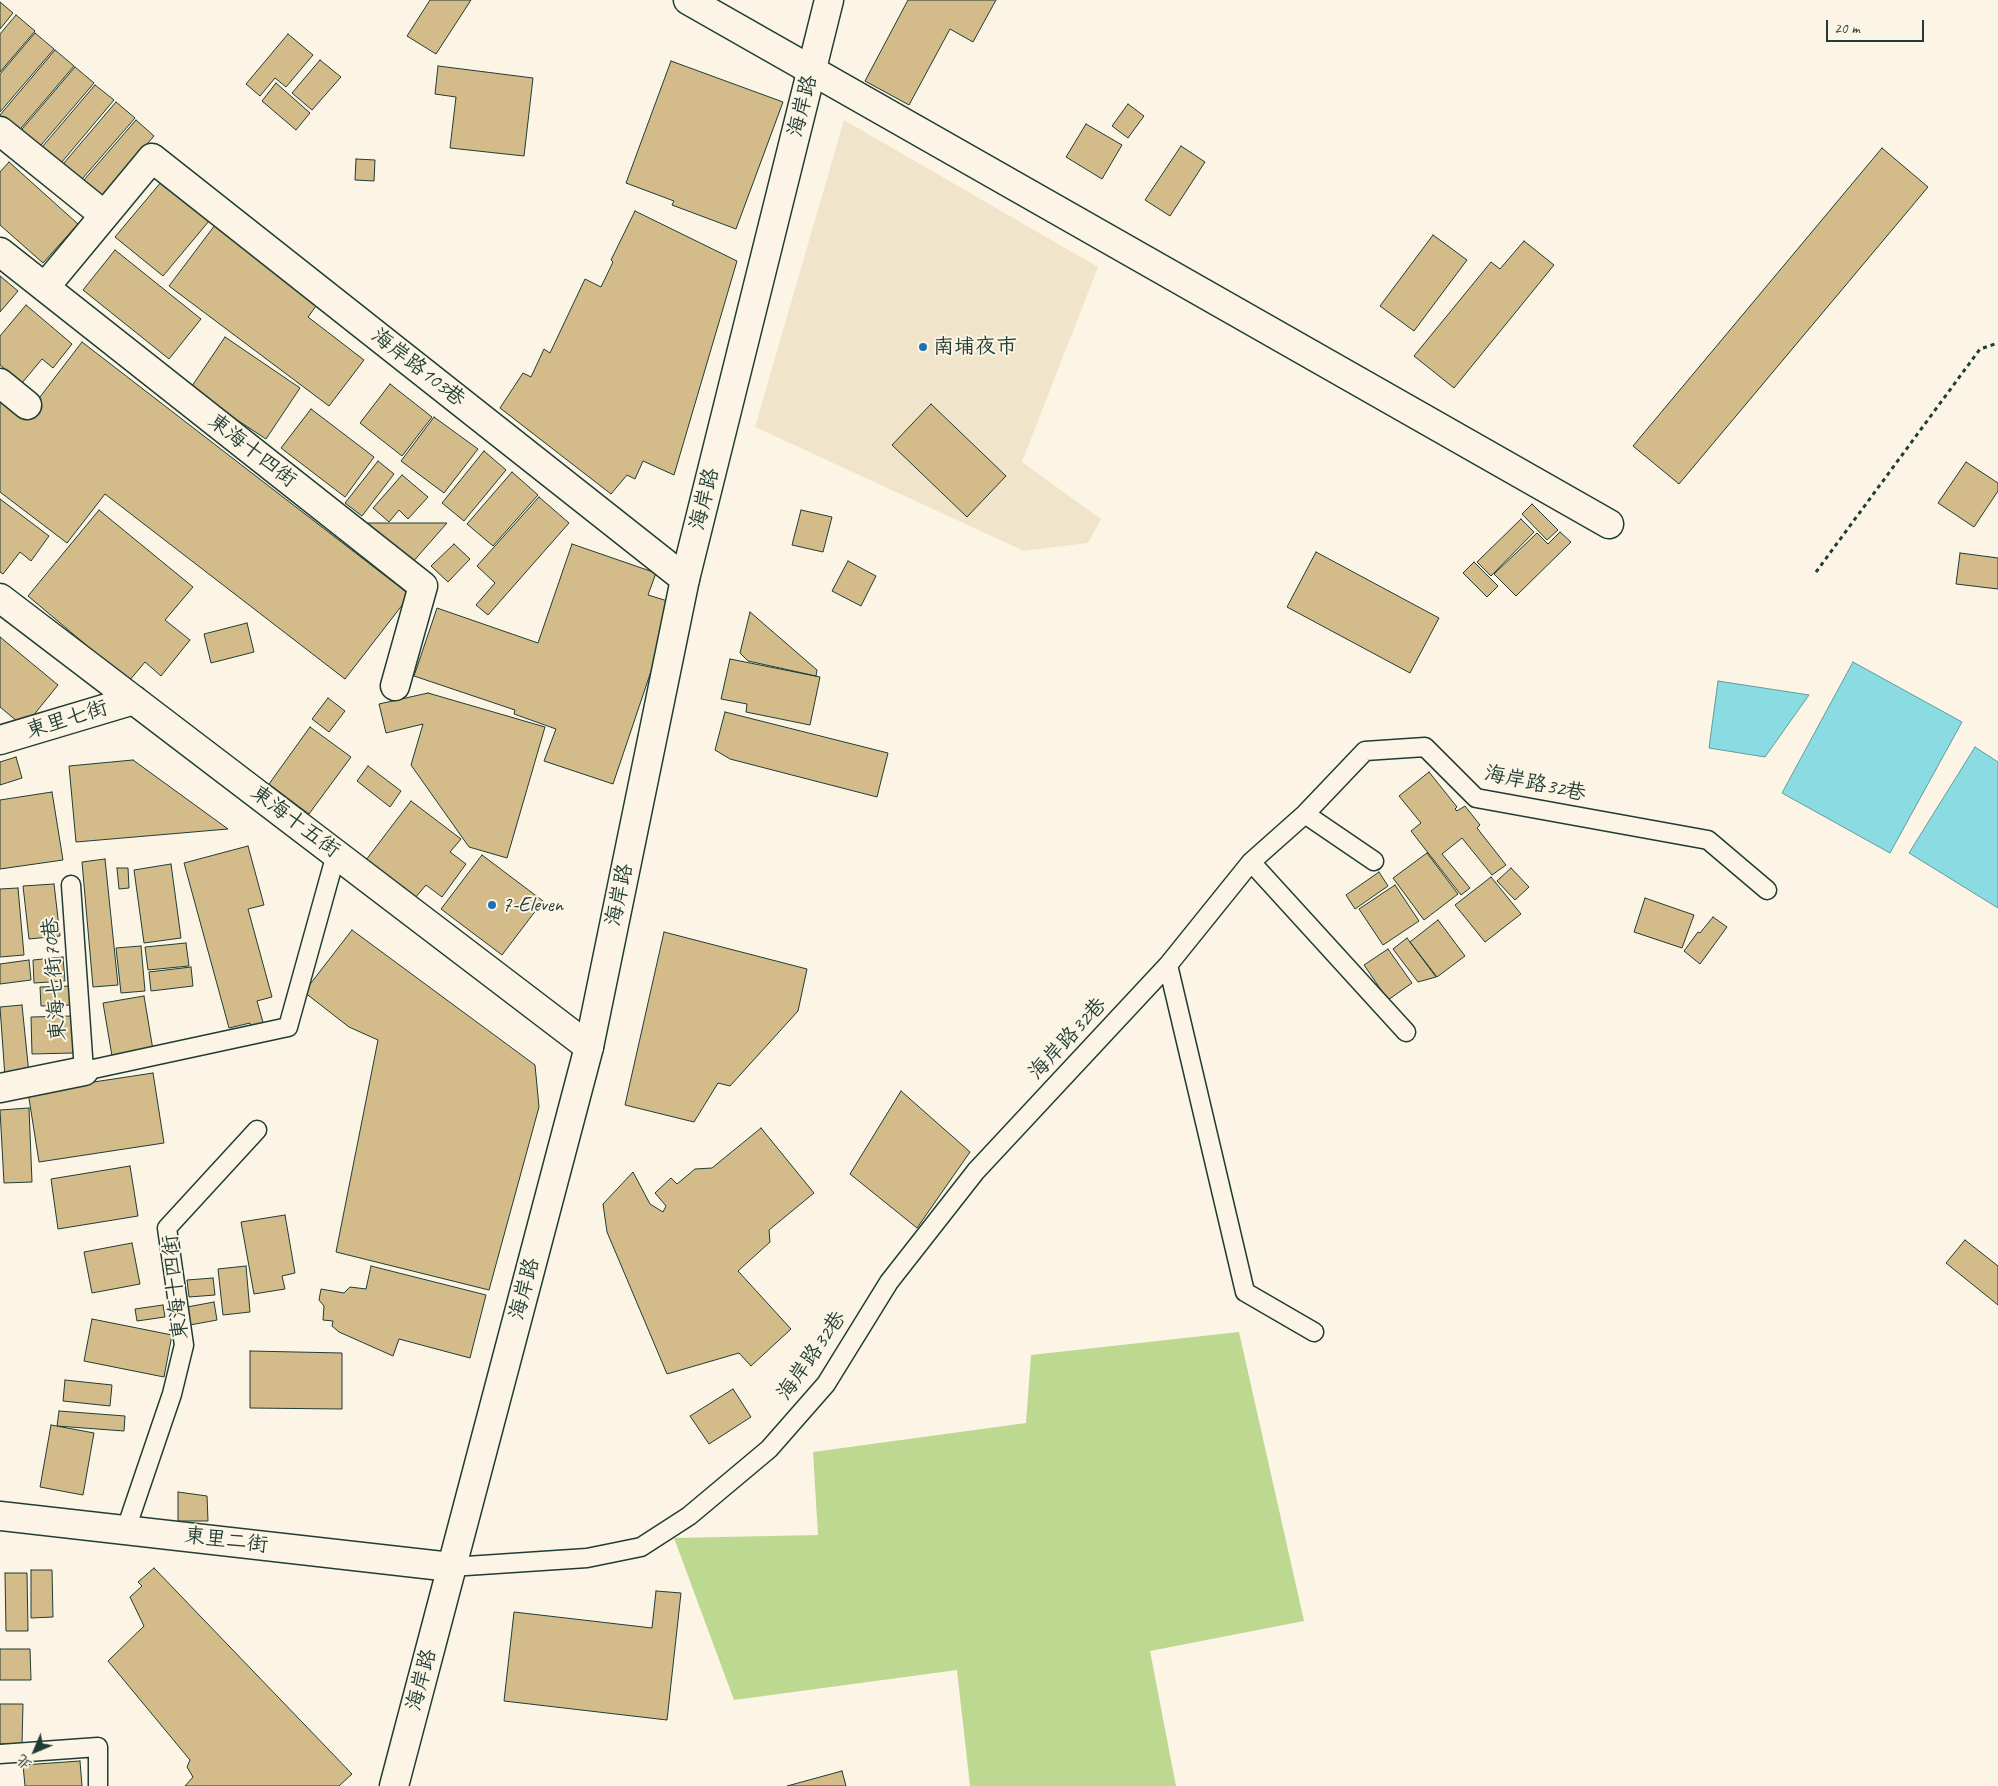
<!DOCTYPE html>
<meta charset="utf-8">
<style>
body{margin:0}
#map{position:relative;width:1998px;height:1786px;overflow:hidden;background:#fcf5e5;font-family:Caveat,"LXGW WenKai TC",sans-serif}
canvas{display:block}
.north{position:absolute;left:10px;top:1726px;width:50px;height:50px;-webkit-text-stroke:4px #fcf5e5;paint-order:stroke;rotate:225deg;font-size:14px;font-weight:700;line-height:20px;text-align:center;color:#1f3d34}
.north::after{content:'';display:block;margin:auto;width:18px;height:22px;background:#1f3d34;clip-path:polygon(50% 0,100% 100%,50% 72%,0 100%)}
.scale{position:absolute;left:1826px;top:20px;width:98px;height:22px;box-sizing:border-box;border:2px solid #1f3d34;border-top:0;padding-left:6px;font-size:15px;line-height:18px;white-space:nowrap;color:#1f3d34;-webkit-text-stroke:4px #fcf5e5;paint-order:stroke}
</style>
<div id="map">
<canvas width="1998" height="1786"></canvas>
<div class="north">北</div>
<div class="scale">20 m</div>
</div>
<script>
const ctx = document.querySelector('canvas').getContext('2d');
ctx.lineJoin = 'round';
function paint(path, color) { ctx.fillStyle = color; ctx.fill(path, 'evenodd'); }
const toPath = rows => new Path2D(rows.map(r => 'M' + r).join(''));
function trace(path, color, width, dash) { ctx.strokeStyle = color; ctx.lineWidth = width; ctx.lineCap = dash ? 'butt' : 'round'; ctx.setLineDash(dash || []); ctx.stroke(path); }
function label(font, color, halo, rows, align = 'center') {
  ctx.font = font + ' Caveat,"LXGW WenKai TC",sans-serif'; ctx.lineWidth = 4; ctx.setLineDash([]); ctx.textBaseline = 'middle'; ctx.strokeStyle = halo; ctx.fillStyle = color; for (const [text, x, y, turn = 0] of rows) {
    ctx.save(); ctx.translate(x, y); ctx.rotate((+turn || 0) * Math.PI / 180); ctx.textAlign = isNaN(turn) ? turn : align; if (halo) ctx.strokeText(text, 0, 0); ctx.fillText(text, 0, 0); ctx.restore();
  }
}
const built = toPath([
 [844,120,1098,267,1022,462,1101,519,1088,543,1024,551,755,427]
]);
const green = toPath([
 [1239,1332,1304,1621,1150,1651,1176,1786,970,1786,957,1670,734,1700,674,1538,818,1535,813,1452,1026,1423,1031,1355]
]);
const water = toPath([
 [1853,662,1962,722,1890,853,1782,793,1853,662],
 [1718,681,1809,695,1765,757,1709,748,1718,681],
 [1975,747,1998,762,1998,908,1909,853,1975,747]
]);
const building = toPath([
 [430,0,471,0,436,54,407,36,430,0],
 [908,0,996,0,973,42,950,29,909,105,865,81,908,0],
 [0,2,13,13,0,29,0,2],
 [16,15,35,31,0,72,0,34,16,15],
 [35,33,54,49,0,112,0,74,35,33],
 [288,34,313,55,286,87,275,78,260,96,246,84,288,34],
 [55,50,74,66,16,134,0,121,0,115,55,50],
 [320,60,341,77,312,110,292,93,320,60],
 [671,61,783,102,736,229,672,205,674,201,626,183,671,61],
 [438,66,533,78,524,156,450,148,456,97,435,94,438,66],
 [75,67,94,83,36,151,17,135,75,67],
 [276,83,310,113,296,130,262,101,276,83],
 [95,85,114,100,56,169,37,153,95,85],
 [116,102,135,118,76,186,58,170,116,102],
 [1128,104,1144,116,1128,138,1112,126,1128,104],
 [136,120,154,136,96,203,77,188,136,120],
 [1086,124,1122,145,1102,179,1066,157,1086,124],
 [1181,146,1205,162,1170,216,1145,200,1181,146],
 [1882,148,1928,187,1679,484,1633,446,1882,148],
 [356,159,375,160,374,181,355,180,356,159],
 [9,162,78,224,43,263,0,225,0,172,9,162],
 [162,181,209,221,163,276,115,237,162,181],
 [635,211,737,261,674,475,643,461,635,479,627,475,611,494,500,408,523,373,531,377,544,349,550,353,585,279,601,287,613,262,611,260,635,211],
 [215,225,319,302,308,317,364,360,329,406,169,286,215,225],
 [1433,235,1467,260,1414,331,1380,306,1433,235],
 [1524,241,1554,265,1454,388,1414,356,1491,262,1500,269,1524,241],
 [115,250,201,319,169,359,83,290,115,250],
 [0,276,18,291,0,312,0,276],
 [26,305,72,344,53,368,42,359,22,383,0,365,0,336,26,305],
 [225,337,300,388,266,439,190,389,225,337],
 [82,342,410,595,345,679,105,494,67,543,0,492,0,386,30,410,82,342],
 [390,384,432,417,402,456,360,423,390,384],
 [931,404,1006,476,967,517,892,445,931,404],
 [311,409,374,457,345,497,281,448,311,409],
 [434,417,478,449,444,493,401,461,434,417],
 [484,451,506,470,464,521,442,503,484,451],
 [378,461,394,474,362,516,345,503,378,461],
 [1966,462,1998,483,1998,491,1974,527,1938,503,1966,462],
 [512,472,538,495,493,546,467,524,512,472],
 [402,475,428,497,408,519,399,510,389,522,373,508,402,475],
 [539,497,569,523,488,615,476,605,495,583,477,566,539,497],
 [0,499,49,536,31,561,20,552,3,574,0,572,0,499],
 [1532,504,1558,530,1547,540,1522,514,1532,504],
 [99,510,193,587,165,620,190,640,161,676,145,662,129,681,28,596,99,510],
 [801,510,832,517,823,552,792,545,801,510],
 [1521,519,1534,532,1491,576,1477,562,1521,519],
 [366,523,447,523,411,564,366,523],
 [1560,532,1571,542,1516,596,1494,574,1537,533,1548,544,1560,532],
 [454,544,470,559,448,582,431,566,454,544],
 [572,544,656,573,648,595,674,603,613,784,544,761,556,729,514,714,515,710,414,676,437,608,538,643,572,544],
 [1316,552,1439,618,1410,673,1287,607,1316,552],
 [1960,553,1998,558,1998,589,1956,584,1960,553],
 [848,561,876,576,861,606,832,591,848,561],
 [1474,562,1498,586,1487,597,1463,573,1474,562],
 [750,612,817,670,816,676,748,661,740,653,750,612],
 [247,623,254,652,211,663,204,634,247,623],
 [0,637,58,685,24,727,0,707,0,637],
 [730,659,820,677,810,725,746,712,747,704,721,699,730,659],
 [428,693,545,727,507,858,469,847,411,765,423,724,386,733,379,704,428,693],
 [328,698,345,711,329,732,312,719,328,698],
 [725,712,888,753,877,797,730,759,715,750,725,712],
 [310,727,351,757,309,814,269,784,310,727],
 [16,757,22,778,0,785,0,762,16,757],
 [133,760,228,829,76,842,69,766,133,760],
 [368,766,401,791,390,807,357,781,368,766],
 [1429,772,1457,807,1455,809,1457,811,1465,806,1480,825,1477,828,1506,865,1492,875,1462,838,1442,854,1470,888,1461,895,1411,831,1421,823,1399,796,1429,772],
 [52,792,63,860,0,869,0,800,52,792],
 [411,801,461,839,450,852,466,864,442,897,426,885,415,898,366,860,411,801],
 [248,846,264,905,248,909,272,997,257,1001,264,1026,252,1029,250,1023,229,1028,184,863,248,846],
 [1427,853,1458,894,1424,920,1393,878,1427,853],
 [482,855,543,901,502,955,441,909,482,855],
 [105,859,118,985,93,987,82,862,105,859],
 [171,864,181,938,144,943,134,870,171,864],
 [117,868,128,868,129,888,119,889,117,868],
 [1511,868,1529,887,1515,900,1497,881,1511,868],
 [1379,872,1388,886,1355,909,1346,895,1379,872],
 [1491,877,1521,914,1485,942,1455,905,1491,877],
 [54,884,60,936,29,939,23,886,54,884],
 [1395,885,1419,921,1383,945,1359,909,1395,885],
 [18,888,24,955,0,957,0,889,18,888],
 [1645,898,1694,915,1682,948,1634,932,1645,898],
 [1713,917,1727,927,1700,964,1684,951,1698,932,1700,933,1713,917],
 [1438,920,1465,956,1437,977,1410,942,1438,920],
 [352,930,535,1065,539,1107,489,1290,336,1252,378,1040,349,1027,304,992,352,930],
 [664,932,807,969,798,1011,730,1086,718,1083,694,1122,625,1105,664,932],
 [1407,938,1436,977,1418,982,1393,949,1407,938],
 [186,943,189,966,148,970,145,947,186,943],
 [141,946,145,991,121,993,116,948,141,946],
 [1388,949,1412,983,1388,1000,1364,965,1388,949],
 [63,957,65,981,34,983,33,960,63,957],
 [29,960,31,980,0,984,0,964,29,960],
 [191,967,193,986,151,991,149,972,191,967],
 [71,986,71,1005,41,1006,40,987,71,986],
 [144,996,153,1050,112,1056,103,1003,144,996],
 [22,1005,29,1074,5,1077,0,1007,22,1005],
 [72,1016,73,1053,32,1054,31,1017,72,1016],
 [153,1073,164,1143,39,1162,28,1092,153,1073],
 [901,1091,970,1152,917,1228,850,1174,901,1091],
 [29,1108,32,1182,4,1183,0,1110,29,1108],
 [761,1128,814,1193,769,1230,770,1242,738,1271,791,1329,751,1366,739,1353,667,1374,607,1232,603,1204,633,1172,650,1204,663,1212,666,1206,655,1193,671,1178,677,1184,695,1169,712,1168,761,1128],
 [130,1166,138,1216,58,1229,51,1179,130,1166],
 [285,1215,295,1273,282,1276,285,1289,254,1294,241,1222,285,1215],
 [1965,1240,1998,1266,1998,1305,1946,1263,1965,1240],
 [132,1243,140,1284,92,1293,84,1252,132,1243],
 [246,1266,250,1312,223,1315,218,1269,246,1266],
 [371,1266,486,1295,470,1358,399,1339,393,1356,339,1332,332,1326,333,1321,323,1320,324,1306,319,1300,321,1289,344,1293,350,1287,366,1289,371,1266],
 [213,1278,215,1295,189,1297,187,1280,213,1278],
 [214,1302,217,1320,190,1325,187,1307,214,1302],
 [163,1305,165,1317,137,1321,135,1309,163,1305],
 [92,1319,172,1335,164,1377,84,1361,92,1319],
 [250,1351,342,1353,342,1409,250,1408,250,1351],
 [65,1380,112,1385,110,1406,63,1401,65,1380],
 [733,1389,751,1417,709,1444,690,1416,733,1389],
 [59,1411,125,1416,124,1431,57,1426,59,1411],
 [51,1425,94,1433,83,1495,40,1487,51,1425],
 [178,1492,207,1496,208,1521,178,1521,178,1492],
 [154,1568,352,1774,339,1786,185,1786,193,1777,187,1767,190,1760,108,1661,144,1626,130,1597,142,1586,138,1582,154,1568],
 [31,1570,52,1570,53,1617,31,1618,31,1570],
 [5,1573,27,1573,28,1631,6,1631,5,1573],
 [656,1591,681,1593,667,1720,504,1701,514,1612,652,1628,656,1591],
 [0,1649,30,1649,31,1680,0,1680,0,1649],
 [0,1704,23,1704,22,1744,0,1744,0,1704],
 [80,1761,82,1786,25,1786,23,1765,80,1761],
 [842,1771,846,1786,787,1786,842,1771]
]);
const path = toPath([
 [1816,572,1980,349,1998,343]
]);
const service = toPath([
 [1305,814,1374,861],
 [1251,862,1406,1032],
 [71,885,84,1071,288,1027,336,854],
 [1168,965,1245,1292,1314,1332],
 [126,1529,172,1394,184,1345,167,1228,257,1130],
 [451,1567,587,1558,641,1547,689,1516,769,1449,826,1384,889,1282,976,1171,1168,965,1251,862,1305,814,1365,751,1425,747,1476,798,1708,840,1767,890],
 [0,1754,98,1747,98,1786]
]);
const minor = toPath([
 [688,0,1609,524],
 [0,131,104,215],
 [0,252,423,586,395,686],
 [45,287,152,158,685,579],
 [0,383,27,405],
 [0,598,589,1047],
 [0,740,134,700],
 [0,1088,84,1071],
 [0,1516,451,1567]
]);
const primary = toPath([
 [394,1786,589,1047,685,579,829,0]
]);
const markers = [
 [923,347,5,"#1f6fb2"],
 [492,905,5,"#1f6fb2"]
];
const streetNames = [
 ["海岸路",803,106,-76],
 ["海岸路103巷",418,368,38],
 ["東海十四街",252,451,38],
 ["海岸路",705,499,-76],
 ["東里七街",67,720,-17],
 ["海岸路32巷",1535,784,12],
 ["東海十五街",295,822,37],
 ["海岸路",620,895,-78],
 ["東海七街70巷",55,979,-94],
 ["海岸路32巷",1068,1039,-47],
 ["東海十四街",176,1287,-96],
 ["海岸路",525,1289,-75],
 ["海岸路32巷",812,1356,-55],
 ["東里二街",226,1541,7],
 ["海岸路",422,1680,-75]
];
const poiNames = [
 ["南埔夜市",933,347],
 ["7-Eleven",502,905]
];
paint(built, '#f0e4ca');
paint(green, '#bdd890');
paint(water, '#8adce2');
trace(water, '#5f9c9c', 1);
paint(building, '#d4bb8a');
trace(building, '#1f3d34', 1);
trace(service, '#1f3d34', 21);
trace(minor, '#1f3d34', 31);
trace(primary, '#1f3d34', 31);
trace(path, '#1f3d34', 3, [4, 4]);
trace(service, '#fcf5e5', 18);
trace(minor, '#fcf5e5', 28);
trace(primary, '#fcf5e5', 28);
for (const [x, y, r, color] of markers) { const dot = new Path2D(); dot.arc(x, y, r, 0, 2 * Math.PI); ctx.fillStyle = color; ctx.fill(dot); trace(dot, '#fcf5e5', 2); }
label('21px', '#1f3d34', '#fcf5e5', streetNames);
label('21px', '#1f3d34', '#fcf5e5', poiNames, 'left');
</script>
